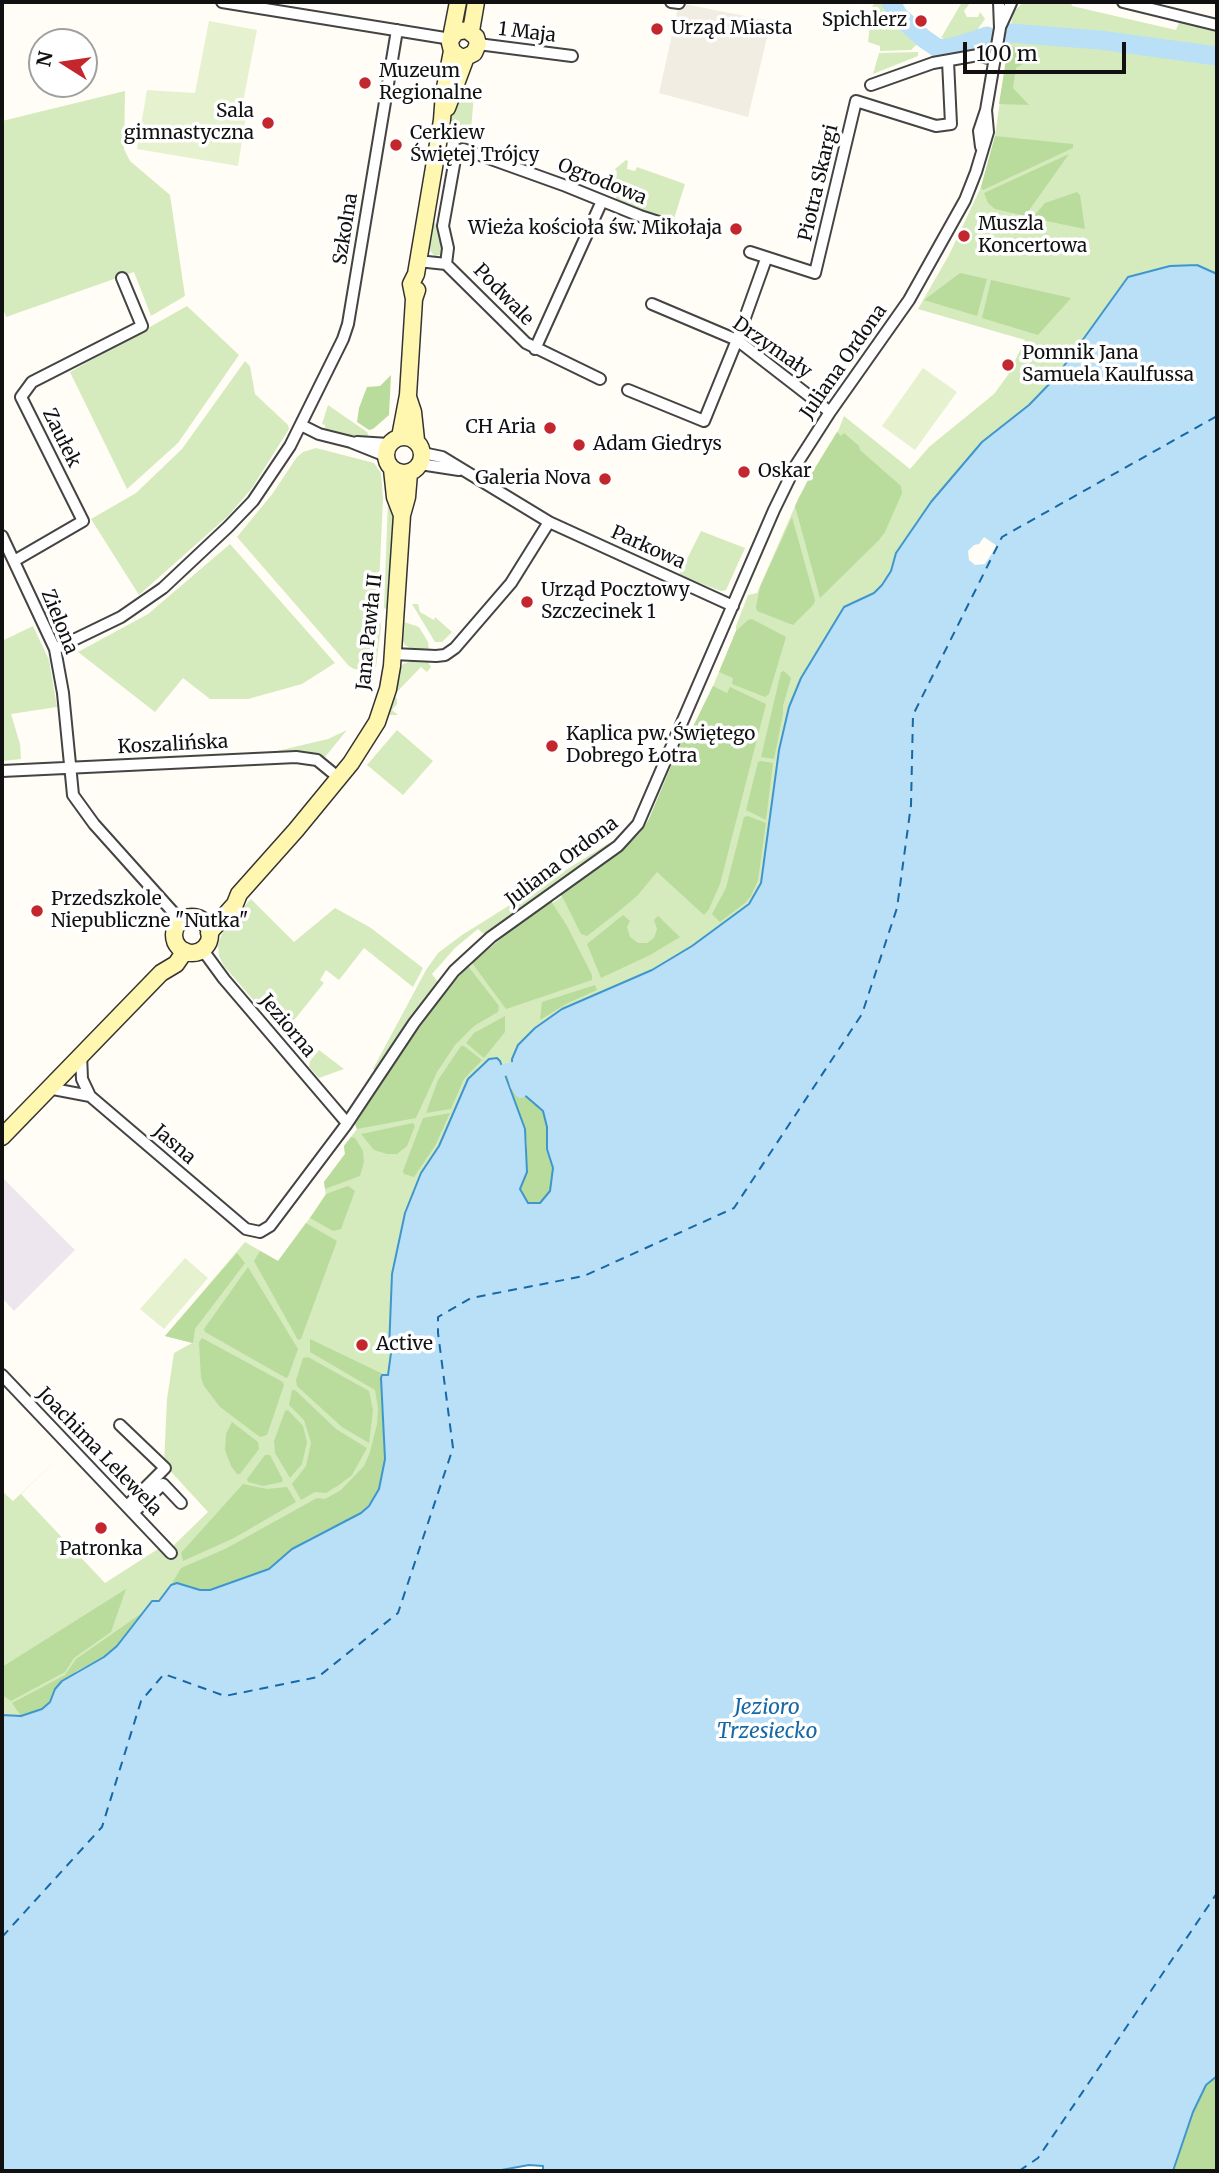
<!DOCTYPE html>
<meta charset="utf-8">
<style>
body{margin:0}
#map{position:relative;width:1219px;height:2173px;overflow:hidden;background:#fffdf5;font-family:Merriweather,serif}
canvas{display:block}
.frame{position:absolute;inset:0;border:4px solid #111;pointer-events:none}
.north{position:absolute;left:28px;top:28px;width:70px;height:70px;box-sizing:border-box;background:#fff;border:2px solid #a0a0a0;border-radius:50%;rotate:282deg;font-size:19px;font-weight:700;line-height:28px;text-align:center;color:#111}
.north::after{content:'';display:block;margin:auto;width:24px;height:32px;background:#c4262e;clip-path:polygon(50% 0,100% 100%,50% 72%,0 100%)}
.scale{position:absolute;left:963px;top:42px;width:163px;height:32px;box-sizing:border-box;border:4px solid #111;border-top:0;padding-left:9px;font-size:21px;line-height:24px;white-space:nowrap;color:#111;-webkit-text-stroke:5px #fff;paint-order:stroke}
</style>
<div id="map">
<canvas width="1219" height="2173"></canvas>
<div class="frame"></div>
<div class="north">N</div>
<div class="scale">100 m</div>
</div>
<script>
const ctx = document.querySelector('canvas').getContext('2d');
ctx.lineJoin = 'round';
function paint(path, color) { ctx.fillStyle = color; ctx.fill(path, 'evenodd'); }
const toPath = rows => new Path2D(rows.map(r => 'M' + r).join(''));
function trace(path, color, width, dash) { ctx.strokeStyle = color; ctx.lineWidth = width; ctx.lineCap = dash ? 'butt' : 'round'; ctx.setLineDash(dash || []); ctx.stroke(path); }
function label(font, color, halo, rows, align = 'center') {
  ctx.font = font + ' Merriweather,serif'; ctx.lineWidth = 7; ctx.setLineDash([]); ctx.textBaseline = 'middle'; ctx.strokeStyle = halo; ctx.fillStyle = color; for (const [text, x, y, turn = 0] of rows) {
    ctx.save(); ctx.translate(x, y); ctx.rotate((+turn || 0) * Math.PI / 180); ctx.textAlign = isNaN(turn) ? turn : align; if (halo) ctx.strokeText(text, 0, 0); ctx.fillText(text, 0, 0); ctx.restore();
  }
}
const industrial = toPath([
 [2,1177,75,1250,14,1311,2,1298]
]);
const green = toPath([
 [875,2,887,2,895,16,920,41,911,50,880,51,880,46,868,42,872,7],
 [962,2,976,2,970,3,964,11,967,17,978,17,980,12,985,19,977,30,949,40,941,38],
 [1024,2,1071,2,1072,6,1176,30,1179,22,1217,32,1217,274,1197,265,1170,266,1128,277,1056,377,1029,405,982,442,931,502,896,553,891,571,882,585,874,593,844,607,801,678,789,707,779,750,761,883,749,904,692,946,652,970,573,1004,546,1019,535,1028,514,1052,512,1068,504,1070,500,1061,493,1058,483,1063,468,1079,439,1146,421,1173,405,1213,392,1274,389,1349,391,1353,388,1375,385,1459,260,1605,152,1601,143,1614,21,1716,2,1715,2,1491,13,1501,66,1451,21,1494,105,1583,158,1549,173,1546,208,1512,164,1464,167,1399,174,1353,192,1343,165,1336,245,1242,278,1261,326,1196,324,1182,345,1154,344,1146,357,1129,355,1124,419,1027,458,977,510,931,551,901,553,903,561,897,561,894,619,852,640,833,649,819,685,733,690,733,713,686,736,631,736,626,748,595,757,593,799,497,839,429,844,416,910,469,929,447,994,394,1008,375,1025,340,918,309,949,255,981,187,995,136,1013,12],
 [918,52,918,56,873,74,879,53],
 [460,85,468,88,474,96,470,139,455,136,453,143,446,143,433,223,438,224,443,249,440,255,435,256,431,252,428,243,448,120],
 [125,91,124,149,130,161,170,195,185,296,151,316,134,272,6,317,2,305,2,121],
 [626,160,628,161,627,169,635,171,637,167,685,184,672,225,616,202,616,196,612,194,617,172,615,169],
 [187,306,239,355,178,443,127,489,70,372],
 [245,361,250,366,255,394,288,425,289,429,252,488,229,515,139,595,91,519,136,493,182,449],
 [328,405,367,432,369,437,346,435,325,430,325,425,322,424],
 [316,448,374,463,381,473,383,499,378,608,381,627,376,667,370,671,354,669,349,666,237,537,273,493,297,457,303,452],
 [388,501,394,513,390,611,384,608],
 [701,531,745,548,726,590,721,591,679,575],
 [230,544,335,663,302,684,248,699,210,699,183,678,155,712,78,652,148,614],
 [412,604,418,604,420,612,434,620,435,617,452,632,442,642,435,642],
 [401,621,419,627,428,642,429,651,413,650,405,645,400,636],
 [33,626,49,660,57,707,11,714,20,744,21,759,2,761,2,641],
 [412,661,428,662,431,667,427,672,421,667,394,695,397,699,397,704,392,710,398,715,390,715,387,712,397,673,403,664],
 [347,730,325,757,304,751,273,752,328,739],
 [397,730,433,761,403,795,367,765],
 [609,843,610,844,485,935,478,929,455,948,432,974,438,982,375,1071,373,1069,426,970,438,953,462,935],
 [251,899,294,942,335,908,371,928,423,968,413,987,364,948,339,980,326,970,320,980,324,983,295,1019,281,1032,224,966,219,956,218,944,225,927],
 [319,1050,344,1069,319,1078,309,1067,310,1061]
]);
const forest = toPath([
 [1008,47,1034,49,1036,52,1036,57,1016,68,1013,88,1029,105,999,104],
 [995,136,1073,144,1073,148,983,190,981,187],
 [1069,154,1025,216,995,209,988,203,984,193],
 [1077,192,1080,195,1085,229,1032,218,1045,203],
 [960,273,987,279,977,316,924,300],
 [991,280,1071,298,1038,335,982,318],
 [391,375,389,415,373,429,369,430,357,422,359,408,367,387,380,386],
 [837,432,841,436,844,433,859,446,860,450,901,486,902,493,885,532,879,540,820,598,795,506,810,476],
 [792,517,815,600,814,604,793,625,757,611,756,607,760,587],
 [752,619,786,637,769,694,765,697,732,684,733,678,719,672,736,631,748,620],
 [784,671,791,678,783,706,783,714,774,759,761,757,781,672],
 [713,686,727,693,730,687,766,704,720,884,709,909,704,915,657,872,637,896,618,912,587,936,581,934,561,894,619,852,640,833,649,819,685,733,690,733],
 [761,761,773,763,766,820,746,810,758,762],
 [748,816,766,823,758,880,751,896,745,903,720,922,712,914,726,888,744,817],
 [551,901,567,926,592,975,592,980,506,1009,472,963,510,931],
 [623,915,630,921,627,927,630,937,638,943,647,943,654,938,657,929,654,920,658,916,680,937,650,955,601,978,587,944],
 [468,966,499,1006,498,1012,474,1026,455,1045,437,1072,416,1118,357,1129,355,1124,396,1061,439,1000],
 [595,985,597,990,566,1004,540,1020,542,1002],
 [505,1016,505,1032,484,1058,466,1043,474,1033],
 [461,1046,464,1046,482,1060,464,1079,451,1109,426,1113,438,1080],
 [512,1068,512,1074,543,1111,547,1127,547,1149,553,1168,554,1179,550,1191,540,1203,528,1203,520,1189,527,1172,527,1144,525,1129,504,1070],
 [450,1113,435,1146,414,1177,404,1174,403,1171,423,1118],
 [413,1123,415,1126,407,1146,397,1154,387,1154,374,1150,361,1134],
 [351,1137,355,1138,363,1151,364,1162,360,1176,325,1189,324,1182,345,1154,344,1146],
 [348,1186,355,1191,341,1229,333,1231,310,1218,326,1194],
 [306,1223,337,1241,301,1339,298,1340,254,1261,260,1251,278,1261],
 [237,1253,245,1263,195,1329,193,1343,165,1336],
 [248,1267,298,1349,288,1377,286,1378,205,1332,204,1329],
 [202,1338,283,1382,284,1385,267,1435,260,1437,220,1407,204,1386,201,1378,199,1342],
 [310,1339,385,1375,382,1376,381,1385,385,1459,379,1489,373,1500,361,1513,308,1539,292,1549,269,1569,210,1590,200,1590,177,1583,171,1585,181,1568,225,1549,317,1498,325,1499,341,1490,364,1466,370,1452,377,1424,378,1408,375,1390,310,1352],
 [308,1357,369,1391,373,1410,369,1443,342,1427,297,1386,296,1380,303,1358],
 [292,1390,295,1390,336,1429,367,1448,352,1475,339,1485,326,1493,315,1492,301,1500,292,1484,306,1466,311,1443,304,1420,289,1405],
 [288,1410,303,1426,307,1442,302,1464,290,1478,275,1453,274,1441,285,1411],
 [232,1422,258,1442,259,1449,240,1474,237,1474,231,1466,225,1450,226,1434],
 [265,1455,270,1455,283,1480,282,1482,263,1486,248,1482,247,1479],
 [243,1484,267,1489,287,1487,296,1502,234,1538,183,1561,181,1553],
 [126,1589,111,1632,74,1658,65,1672,11,1701,2,1695,2,1667],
 [142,1613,143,1614,117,1646,104,1657,77,1671,55,1689,50,1702,42,1709,21,1716,12,1703,65,1675,76,1659],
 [1217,2076,1217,2171,1174,2171,1193,2112,1206,2085]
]);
const pitch = toPath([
 [209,21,257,30,243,102,248,103,238,166,137,149,147,90,195,93],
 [923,368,957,392,915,450,882,426],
 [185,1258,208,1278,164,1329,140,1309]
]);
const plaza = toPath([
 [679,3,771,21,748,117,659,93]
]);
const water = toPath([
 [1197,265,1217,274,1217,2076,1206,2085,1193,2112,1173,2171,543,2171,543,2166,529,2165,496,2171,2,2171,2,1715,21,1716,42,1709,50,1702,55,1689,62,1681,104,1657,117,1646,152,1601,159,1601,171,1585,177,1583,200,1590,210,1590,269,1569,292,1549,361,1513,369,1506,379,1489,385,1459,381,1378,382,1375,388,1375,391,1353,389,1349,392,1274,405,1213,421,1173,439,1146,468,1079,489,1059,497,1058,500,1061,525,1129,527,1172,520,1189,528,1203,540,1203,550,1191,553,1168,547,1149,547,1127,543,1111,521,1092,512,1074,512,1059,518,1045,535,1028,562,1009,652,970,692,946,749,904,761,883,779,750,789,707,801,678,844,607,874,593,882,585,891,571,896,553,931,502,982,442,1029,405,1056,377,1128,277,1170,266,1197,265]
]);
const pier = toPath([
 [984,537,997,546,985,564,975,565,969,560,968,551,974,545,979,544]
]);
const canal = toPath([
 [504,1070,512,1068,516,1085,521,1092]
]);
const river = toPath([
 [891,2,898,15,923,38,939,49,957,46,987,36],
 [1009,33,1100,40,1217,56]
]);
const ferry = toPath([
 [2,1937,102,1827,141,1701,164,1674,225,1696,318,1677,398,1613,453,1448,438,1333,438,1317,471,1298,584,1276,734,1208,862,1014,897,908,911,805,913,715,1002,537,1217,416],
 [1019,2171,1038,2158,1217,1893]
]);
const street = toPath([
 [222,2,451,39],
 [671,2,679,3],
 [1123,2,1217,25],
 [1001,25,1011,3],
 [478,44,572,56],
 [871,85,933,63,978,55,995,60],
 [981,147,979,131,986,110,1000,28,999,2],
 [750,252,815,273,856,101,936,126,951,124,948,61],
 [418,261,446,264,526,343,600,379],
 [446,264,448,248,443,226,455,159,460,151,463,149,566,186,640,216,683,230],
 [652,304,737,340,830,412],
 [535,349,602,201],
 [628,390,704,421,737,340,766,259],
 [301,425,319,434,351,442,386,456],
 [357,442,389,444],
 [423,453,442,457,549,522,733,606],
 [420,464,459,470],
 [2,536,55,649,63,693,73,795,94,824,181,921],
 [14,561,83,521,21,397,32,382,142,326,122,278],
 [55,649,121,617,163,588,228,527,253,501,290,446,343,339,348,324,397,30],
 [393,654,436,656,445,655,455,648,511,583,549,522],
 [2,771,296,757,317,760,339,778],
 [202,949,224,979,347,1123],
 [81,1054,82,1079,90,1096,246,1229,260,1232,270,1226,346,1125,414,1023,454,971,491,937,618,846,638,824,774,510,796,465,830,412,909,300,965,200,976,172,988,132,986,110],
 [48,1088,90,1096],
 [2,1375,171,1553],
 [120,1425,165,1468,127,1506],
 [133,1513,163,1484,181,1503]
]);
const secondary = toPath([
 [471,31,476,2],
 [451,39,456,32,467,30,476,37,478,44,474,53,466,57,460,57,452,51],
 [447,108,466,57],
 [414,299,411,284,416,274,442,120,444,93,452,51,450,43,458,2],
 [408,397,413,412,416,440],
 '386 455a18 18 0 1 1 36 0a18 18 0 1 1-36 0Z',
 [400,437,408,395,414,299,417,290],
 [392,469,395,497,402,515],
 '174 935a18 18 0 1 1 36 0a18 18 0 1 1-36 0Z',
 [209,933,235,904,239,894,296,830,351,763,377,722,388,689,392,666,402,515,407,497,409,473],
 [2,1137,161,973,176,964,185,951]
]);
const markers = [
 [921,21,7,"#c4262e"],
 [657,29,7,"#c4262e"],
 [365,83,7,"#c4262e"],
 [268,123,7,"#c4262e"],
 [396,145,7,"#c4262e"],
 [736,229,7,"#c4262e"],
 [964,236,7,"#c4262e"],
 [1008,365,7,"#c4262e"],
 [550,428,7,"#c4262e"],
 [579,445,7,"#c4262e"],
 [744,472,7,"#c4262e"],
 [605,479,7,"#c4262e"],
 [527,602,7,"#c4262e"],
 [552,746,7,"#c4262e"],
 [37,911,7,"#c4262e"],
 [362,1345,7,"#c4262e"],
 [101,1528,7,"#c4262e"]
];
const poiNames = [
 ["Spichlerz",907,21,"right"],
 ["Urząd Miasta",671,29],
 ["Muzeum",379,72],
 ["Regionalne",379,94],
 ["Sala",254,112,"right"],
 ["gimnastyczna",254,134,"right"],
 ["Cerkiew",410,134],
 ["Świętej Trójcy",410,156],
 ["Muszla",978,225],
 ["Koncertowa",978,247],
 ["Wieża kościoła św. Mikołaja",722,229,"right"],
 ["Pomnik Jana",1022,354],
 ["Samuela Kaulfussa",1022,376],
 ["CH Aria",536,428,"right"],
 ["Adam Giedrys",593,445],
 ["Oskar",758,472],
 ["Galeria Nova",591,479,"right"],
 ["Urząd Pocztowy",541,591],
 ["Szczecinek 1",541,613],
 ["Kaplica pw. Świętego",566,735],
 ["Dobrego Łotra",566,757],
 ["Przedszkole",51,900],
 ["Niepubliczne \"Nutka\"",51,922],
 ["Active",376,1345],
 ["Patronka",101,1550,"center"]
];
const streetNames = [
 ["1 Maja",527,33,7],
 ["Ogrodowa",602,182,22],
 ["Piotra Skargi",819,183,-77],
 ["Szkolna",346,229,-81],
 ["Podwale",503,295,46],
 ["Drzymały",772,348,35],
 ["Juliana Ordona",844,362,-55],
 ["Zaułek",61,438,64],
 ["Parkowa",648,548,24],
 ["Zielona",59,622,68],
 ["Jana Pawła II",370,632,-84],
 ["Koszalińska",173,745,-3],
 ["Juliana Ordona",562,862,-37],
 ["Jeziorna",287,1026,50],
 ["Jasna",174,1145,41],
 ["Joachima Lelewela",99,1452,46]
];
const waterNames = [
 ["Jezioro",767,1708],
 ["Trzesiecko",767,1732]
];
paint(industrial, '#eee6ef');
paint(green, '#d5ebbd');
paint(forest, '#b9dc9c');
paint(pitch, '#e6f2cf');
paint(plaza, '#f1ede2');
paint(water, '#b9e0f7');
trace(water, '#3f96cf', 2);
paint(pier, '#fffdf5');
trace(canal, '#b9e0f7', 12);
trace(river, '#b9e0f7', 19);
trace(ferry, '#1768a6', 2, [9, 7]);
trace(street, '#444', 14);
trace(secondary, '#333', 19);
trace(street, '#fff', 10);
trace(secondary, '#fff6b0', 16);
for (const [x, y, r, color] of markers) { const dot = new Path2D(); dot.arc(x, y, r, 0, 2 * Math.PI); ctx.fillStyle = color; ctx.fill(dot); trace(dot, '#fff', 2.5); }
label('19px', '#111', '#fff', poiNames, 'left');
label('19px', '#111', '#fff', streetNames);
label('italic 21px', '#1768a6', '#fff', waterNames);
</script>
